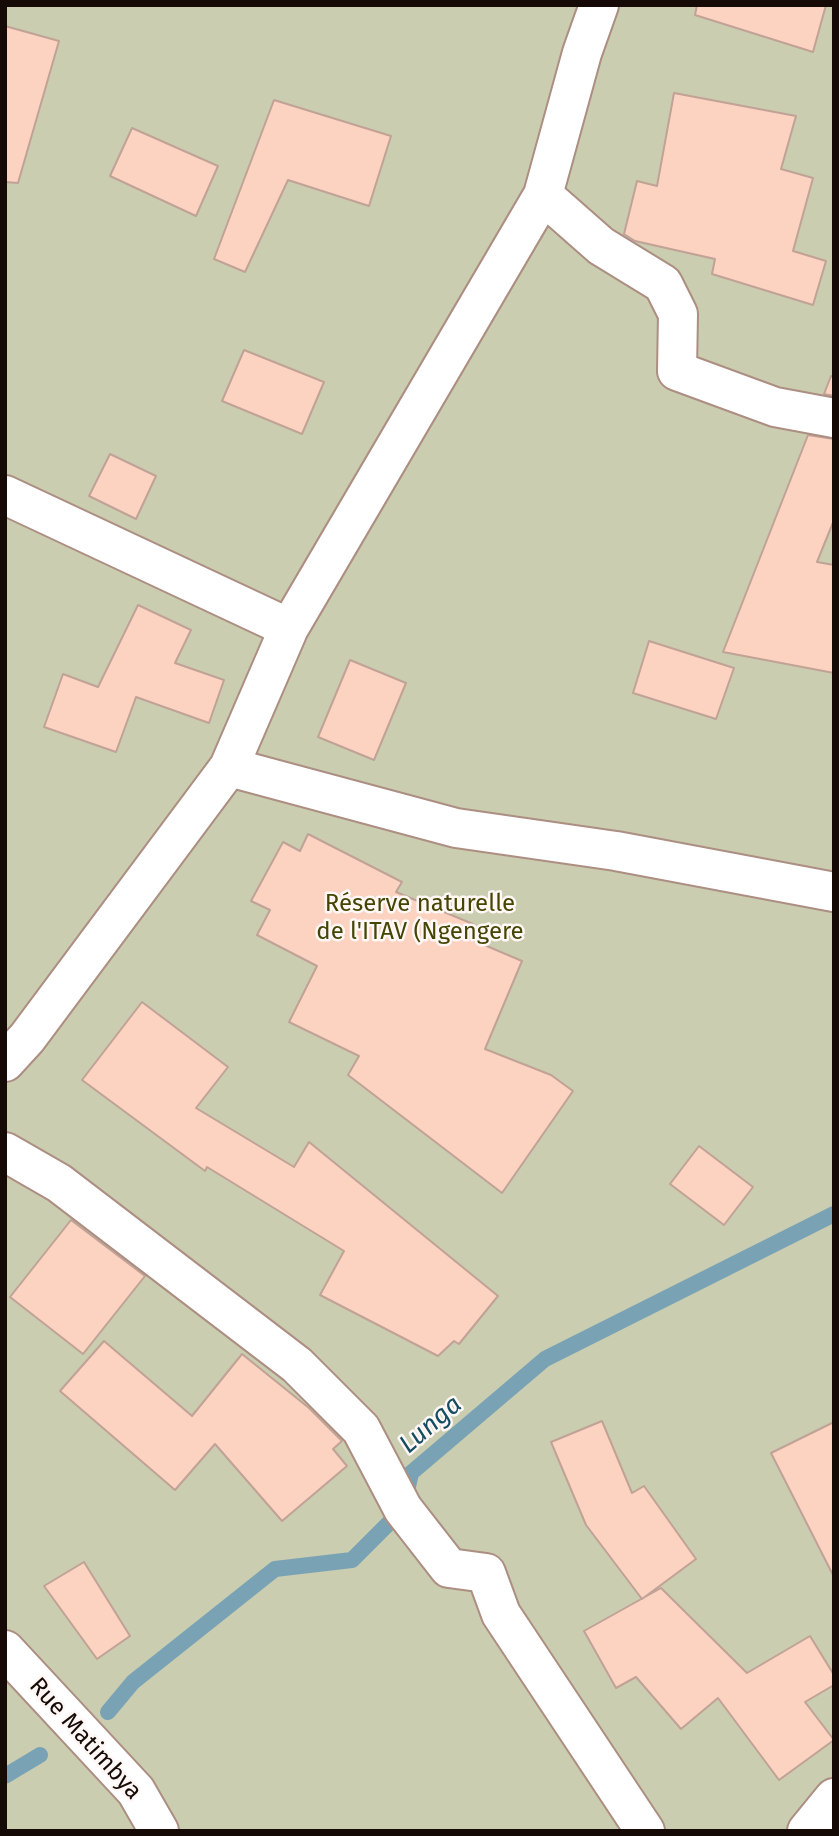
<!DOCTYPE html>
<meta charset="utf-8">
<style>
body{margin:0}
#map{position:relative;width:839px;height:1836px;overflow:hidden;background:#fef7f5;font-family:"Fira Sans",sans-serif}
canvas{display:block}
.frame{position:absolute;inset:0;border:7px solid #150a06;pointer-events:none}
</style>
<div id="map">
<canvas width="839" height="1836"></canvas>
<div class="frame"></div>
</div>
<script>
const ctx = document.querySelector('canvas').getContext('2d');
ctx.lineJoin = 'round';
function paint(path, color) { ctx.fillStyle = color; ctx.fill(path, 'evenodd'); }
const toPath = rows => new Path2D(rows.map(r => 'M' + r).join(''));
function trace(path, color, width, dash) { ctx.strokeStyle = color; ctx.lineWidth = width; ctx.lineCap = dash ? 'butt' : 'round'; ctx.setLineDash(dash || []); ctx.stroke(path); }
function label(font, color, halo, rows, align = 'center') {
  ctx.font = font + ' "Fira Sans",sans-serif'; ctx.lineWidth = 5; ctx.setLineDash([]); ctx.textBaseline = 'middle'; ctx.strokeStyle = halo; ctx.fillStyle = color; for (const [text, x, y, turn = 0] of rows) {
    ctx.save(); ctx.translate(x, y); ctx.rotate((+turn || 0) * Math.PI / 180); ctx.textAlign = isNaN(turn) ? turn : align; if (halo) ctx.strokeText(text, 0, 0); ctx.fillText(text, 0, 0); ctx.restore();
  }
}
const green = toPath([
 [5,5,834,5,834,1831,5,1831]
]);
const stream = toPath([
 [108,1712,133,1682,275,1569,352,1560,403,1509,411,1473,545,1359,834,1214],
 [5,1776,40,1755]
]);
const building = toPath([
 [697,5,826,5,813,52,695,15,697,5],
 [5,26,59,41,18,183,5,182,5,26],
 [674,93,796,116,781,169,813,178,793,251,826,261,813,305,712,274,715,259,635,241,624,234,637,181,657,186,674,93],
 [274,100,391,136,369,206,288,180,245,272,214,259,274,100],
 [132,128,218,166,196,216,110,176,132,128],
 [244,350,324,382,302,434,222,401,244,350],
 [831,376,834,377,834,396,824,394,831,376],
 [808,435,834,439,834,520,817,562,834,565,834,673,723,652,808,435],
 [110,454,156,476,136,519,89,496,110,454],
 [138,605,191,630,175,663,224,680,209,723,136,697,116,752,44,727,63,674,98,687,138,605],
 [649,641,734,668,716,719,633,693,649,641],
 [350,660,406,683,374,760,318,737,350,660],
 [308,834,402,882,396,892,473,924,468,938,522,961,485,1049,551,1075,573,1091,502,1193,348,1075,359,1056,289,1022,317,966,257,935,270,910,251,901,283,842,300,851,308,834],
 [142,1002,228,1067,196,1108,294,1167,309,1142,498,1296,459,1344,454,1341,438,1356,320,1295,344,1251,207,1167,205,1171,82,1080,142,1002],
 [699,1146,753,1187,724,1225,670,1184,699,1146],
 [71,1220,145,1276,83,1354,10,1297,71,1220],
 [104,1341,192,1416,242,1354,309,1408,342,1441,333,1449,347,1466,282,1521,215,1444,175,1490,60,1391,104,1341],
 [602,1421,632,1493,644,1486,696,1559,642,1599,586,1525,551,1442,602,1421],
 [834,1422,834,1577,771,1453,834,1422],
 [84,1562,130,1636,97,1659,44,1586,84,1562],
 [661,1588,747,1673,810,1636,834,1675,834,1685,805,1702,834,1740,779,1780,718,1698,681,1729,636,1677,616,1688,584,1631,661,1588]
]);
const minor = toPath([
 [543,195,601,246,663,284,678,314,677,371,775,407,834,418],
 [5,495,289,628],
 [229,767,456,828,616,851,834,892],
 [5,1062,27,1038,229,767,289,628,543,195,582,53,599,5],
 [5,1152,59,1183,297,1365,361,1429,403,1509,449,1568,486,1573,501,1614,645,1831],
 [5,1650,136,1791,159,1831],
 [807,1831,834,1798]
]);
const parkNames = [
 ["Réserve naturelle",420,904],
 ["de l'ITAV (Ngengere",420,932]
];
const streetNames = [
 ["Rue Matimbya",85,1739,48]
];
const waterNames = [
 ["Lunga",431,1425,-41]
];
paint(green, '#cacdb0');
trace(stream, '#79a3b5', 16);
paint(building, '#fcd2c1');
trace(building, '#c1a296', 2);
trace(minor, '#ac8e82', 42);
trace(minor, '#fff', 38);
label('24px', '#434603', '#fef7f5', parkNames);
label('24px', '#150a06', '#fef7f5', streetNames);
label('italic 26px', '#144c61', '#fef7f5', waterNames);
</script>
